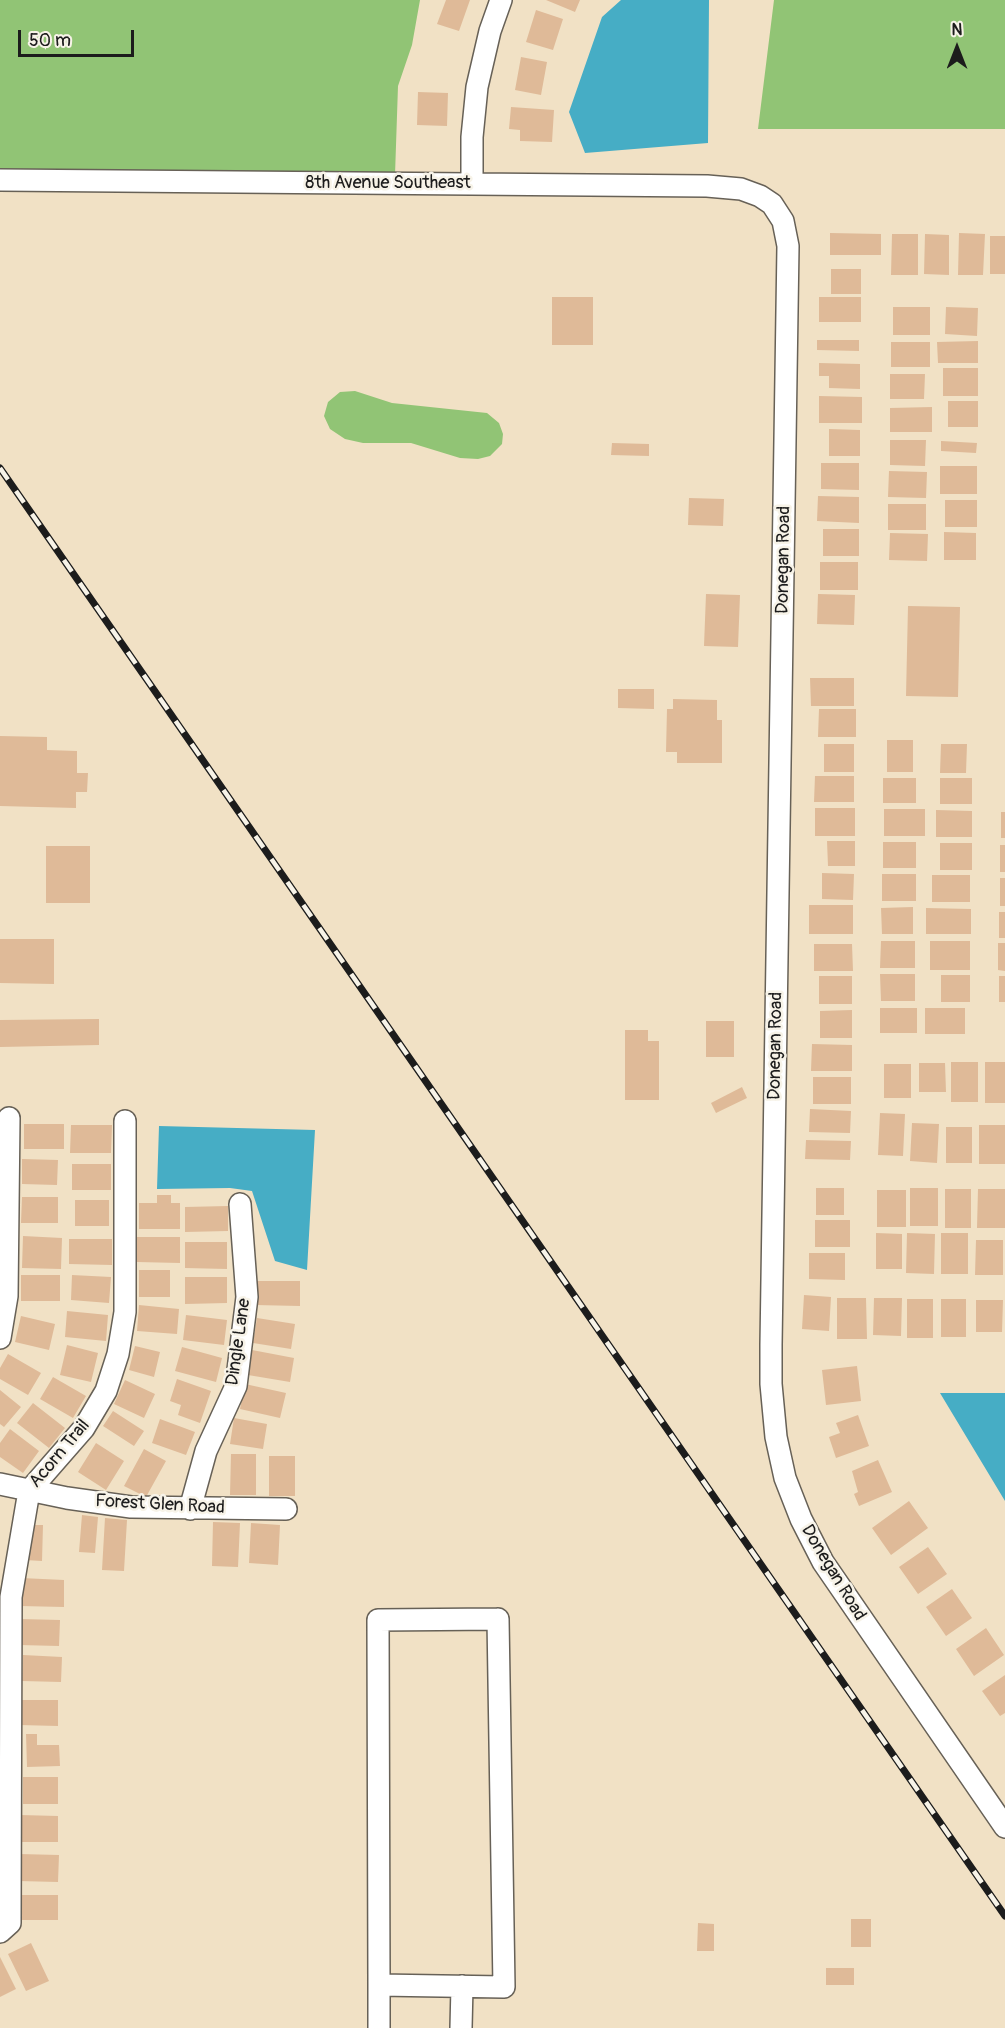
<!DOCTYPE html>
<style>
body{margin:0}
#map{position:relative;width:1005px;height:2028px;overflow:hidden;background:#f1e1c5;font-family:Pangolin,sans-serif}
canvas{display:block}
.north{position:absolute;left:927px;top:18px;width:60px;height:60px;-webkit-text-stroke:4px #f7f3e8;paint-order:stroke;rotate:0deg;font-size:16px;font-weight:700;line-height:24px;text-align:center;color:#1c1c1c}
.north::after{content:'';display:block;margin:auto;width:21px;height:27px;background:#1c1c1c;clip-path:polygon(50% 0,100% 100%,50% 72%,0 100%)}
.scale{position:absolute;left:18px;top:30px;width:116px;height:27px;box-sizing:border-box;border:3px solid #1c1c1c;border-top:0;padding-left:8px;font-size:18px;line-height:21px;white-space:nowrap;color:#1c1c1c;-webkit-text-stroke:4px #f7f3e8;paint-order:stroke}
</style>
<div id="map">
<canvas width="1005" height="2028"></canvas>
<div class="north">N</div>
<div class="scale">50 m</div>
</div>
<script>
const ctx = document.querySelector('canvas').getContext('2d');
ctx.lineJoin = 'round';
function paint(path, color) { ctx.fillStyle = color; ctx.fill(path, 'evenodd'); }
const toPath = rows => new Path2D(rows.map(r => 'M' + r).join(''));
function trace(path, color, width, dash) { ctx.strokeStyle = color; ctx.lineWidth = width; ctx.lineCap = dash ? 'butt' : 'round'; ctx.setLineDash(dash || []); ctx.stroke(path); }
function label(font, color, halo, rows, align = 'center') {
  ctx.font = font + ' Pangolin,sans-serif'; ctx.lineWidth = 5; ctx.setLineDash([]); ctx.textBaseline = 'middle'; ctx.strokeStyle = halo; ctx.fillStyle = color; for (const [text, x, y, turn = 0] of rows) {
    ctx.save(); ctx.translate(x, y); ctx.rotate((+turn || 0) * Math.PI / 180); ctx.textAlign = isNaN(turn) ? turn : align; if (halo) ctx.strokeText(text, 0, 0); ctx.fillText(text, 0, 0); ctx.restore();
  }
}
const green = toPath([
 [0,0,420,0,412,45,398,86,395,175,0,171],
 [774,0,1005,0,1005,129,758,129],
 [355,391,392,403,487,413,499,423,503,434,502,444,490,456,478,459,460,458,411,443,363,443,345,439,330,429,324,416,328,402,340,392]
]);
const water = toPath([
 [621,0,709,0,708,143,585,153,569,112,602,17],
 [159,1126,315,1130,307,1270,275,1261,252,1191,230,1188,157,1189],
 [940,1393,1005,1393,1005,1501]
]);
const building = toPath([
 [446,0,470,0,459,31,437,24],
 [546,0,580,0,575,12],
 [536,10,563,19,553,50,526,42],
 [521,57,547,62,541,95,515,90],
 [418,92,448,93,447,126,417,125],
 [511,107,554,110,552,142,520,141,520,130,509,129],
 [830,233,881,234,881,255,830,255],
 [959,233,985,234,983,275,958,275],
 [892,234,918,234,918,275,891,275],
 [925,234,949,235,949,275,924,274],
 [990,236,1005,236,1005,274,990,274],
 [831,269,861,269,861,294,831,294],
 [552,297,593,297,593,345,552,345],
 [819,297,861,297,861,322,819,322],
 [893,307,930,307,930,335,893,335],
 [946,307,978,308,977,336,945,334],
 [817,340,859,340,859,351,817,350],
 [978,341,978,363,938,363,937,342],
 [891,342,930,342,930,367,891,367],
 [819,363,860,364,860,389,829,388,829,376,819,376],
 [943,368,978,368,978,396,943,396],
 [890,374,925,374,924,399,890,399],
 [819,396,862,397,862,423,819,423],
 [948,401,978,401,978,427,948,427],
 [932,407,932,432,890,432,890,408],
 [829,429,860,430,860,456,829,456],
 [890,440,926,440,925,466,890,465],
 [941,441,977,443,976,453,941,451],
 [612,443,649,444,649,456,611,455],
 [821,463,859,463,859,490,821,489],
 [940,466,977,466,977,494,940,494],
 [889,471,927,472,926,498,888,497],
 [818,496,859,497,859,523,817,521],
 [689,498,724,499,723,526,688,525],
 [945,500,977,500,977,527,945,527],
 [888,504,926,504,926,530,888,530],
 [823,529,859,529,859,556,823,556],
 [944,532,976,533,976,560,944,560],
 [890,533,928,534,927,561,889,560],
 [820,562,858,562,858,590,820,590],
 [706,594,740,595,738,647,704,646],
 [818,594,855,595,854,625,817,624],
 [908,606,960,607,958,697,906,696],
 [810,678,854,678,854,706,811,706],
 [618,689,654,689,654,709,618,708],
 [673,699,717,700,717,720,722,720,722,763,677,763,677,752,666,752,667,709,673,709],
 [819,709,856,709,856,737,818,737],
 [0,736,47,737,47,750,77,751,77,773,88,773,87,792,76,792,76,808,0,806],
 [887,740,913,740,913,772,887,772],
 [824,744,854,744,854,772,824,772],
 [941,744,967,744,966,773,940,773],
 [815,776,854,776,854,802,814,802],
 [883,778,916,778,916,803,883,803],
 [940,778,972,778,972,804,940,804],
 [815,808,855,808,855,836,815,836],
 [884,809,925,809,925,836,884,836],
 [936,810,972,811,972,837,936,837],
 [1001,812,1005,812,1005,838,1001,838],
 [827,841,855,841,855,866,828,866],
 [883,842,916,842,916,868,883,868],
 [940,843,972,843,972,870,940,870],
 [1000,845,1005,845,1005,872,1000,872],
 [46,846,90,846,90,903,46,903],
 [822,873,854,874,853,900,822,899],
 [882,874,916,874,916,901,882,901],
 [932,875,970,875,970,902,932,902],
 [1000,878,1005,878,1005,906,1000,906],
 [809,905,853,905,853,934,809,934],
 [913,907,913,934,882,934,881,908],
 [926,908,971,909,971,934,926,934],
 [999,912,1005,912,1005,938,999,938],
 [0,939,54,939,54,984,0,983],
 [881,941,915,941,915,968,880,968],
 [930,941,970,941,970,970,930,970],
 [998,943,1005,943,1005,971,998,970],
 [814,944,852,944,853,971,814,971],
 [880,974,915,974,915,1001,881,1001],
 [941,975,970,975,970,1002,941,1002],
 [819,976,852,976,852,1004,819,1004],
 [999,976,1005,976,1005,1002,999,1002],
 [880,1008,917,1008,917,1033,880,1033],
 [925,1008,965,1008,965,1034,925,1034],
 [852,1010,852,1038,820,1038,820,1011],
 [99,1019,99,1045,0,1047,0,1020],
 [706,1021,734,1021,734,1057,706,1057],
 [625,1030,648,1030,648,1041,659,1041,659,1100,625,1100],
 [812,1044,852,1045,852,1071,811,1071],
 [951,1062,978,1062,978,1102,951,1102],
 [985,1062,1005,1062,1005,1103,985,1103],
 [919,1063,945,1063,946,1092,919,1092],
 [884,1064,911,1064,911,1098,884,1098],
 [813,1077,851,1077,851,1104,813,1104],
 [742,1087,747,1098,716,1113,711,1103],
 [810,1109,851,1111,850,1133,809,1132],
 [880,1113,905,1114,903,1156,878,1155],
 [912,1123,939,1124,937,1163,910,1161],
 [24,1124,64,1124,64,1149,24,1149],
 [71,1125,112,1125,111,1153,70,1153],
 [979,1125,1005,1125,1005,1164,979,1164],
 [946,1127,972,1127,972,1163,946,1163],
 [806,1140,851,1141,850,1160,805,1159],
 [22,1159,58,1160,57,1185,22,1184],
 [72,1164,111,1164,111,1190,72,1190],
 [816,1188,844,1188,844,1215,816,1215],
 [910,1188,938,1188,938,1226,910,1226],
 [945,1189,971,1189,971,1228,945,1228],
 [978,1189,1005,1189,1005,1228,977,1228],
 [877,1190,906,1190,906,1227,877,1227],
 [157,1195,171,1195,171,1203,180,1203,180,1229,139,1229,139,1203,157,1203],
 [22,1197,58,1197,58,1223,21,1223],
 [75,1200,109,1200,109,1226,75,1226],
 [228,1206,228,1231,185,1232,185,1207],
 [815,1220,850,1220,850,1247,815,1247],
 [876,1233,902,1234,902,1269,876,1269],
 [907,1233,935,1234,934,1274,906,1273],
 [941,1233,968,1233,968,1274,941,1274],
 [23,1236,62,1238,61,1269,22,1268],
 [137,1237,180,1237,180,1263,137,1262],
 [69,1239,112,1239,112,1265,69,1264],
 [976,1240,1003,1240,1003,1275,975,1275],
 [185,1242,227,1242,227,1269,185,1268],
 [809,1253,845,1253,845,1280,809,1279],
 [139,1270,170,1270,170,1297,139,1297],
 [21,1275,60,1275,60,1301,21,1301],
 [72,1275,111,1277,109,1303,71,1300],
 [185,1277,227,1277,227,1303,185,1304],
 [255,1281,300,1281,300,1306,255,1305],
 [804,1295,831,1297,829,1331,802,1329],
 [837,1298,866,1298,867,1339,837,1339],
 [874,1298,902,1298,901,1336,873,1335],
 [907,1299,933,1299,933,1338,907,1338],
 [941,1299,966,1299,966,1337,941,1337],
 [976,1300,1003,1300,1002,1332,976,1332],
 [139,1305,179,1309,177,1334,137,1331],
 [67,1311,108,1315,106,1341,65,1337],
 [186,1315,227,1320,224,1345,183,1340],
 [21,1316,55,1324,49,1350,15,1342],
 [257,1318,295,1324,291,1349,253,1343],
 [67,1345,98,1353,91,1382,60,1375],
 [135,1346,160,1352,154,1377,129,1370],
 [182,1347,222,1358,216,1382,175,1371],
 [252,1350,294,1358,290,1382,248,1375],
 [8,1354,41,1373,28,1395,0,1379,0,1368],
 [857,1366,861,1401,826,1405,822,1370],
 [53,1377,86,1396,73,1418,40,1399],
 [177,1379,211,1391,200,1423,178,1415,181,1405,170,1401],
 [125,1380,155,1394,144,1418,114,1404],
 [245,1384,286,1393,280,1418,240,1409],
 [0,1390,21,1407,4,1427,0,1424],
 [33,1403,65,1428,49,1448,17,1423],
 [113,1411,144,1431,134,1446,103,1426],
 [858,1415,869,1446,836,1458,829,1437,840,1433,836,1423],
 [234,1418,267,1424,263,1449,230,1444],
 [160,1419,195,1432,186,1455,152,1443],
 [10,1429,39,1451,23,1473,0,1457,0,1443],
 [96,1443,124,1461,106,1490,78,1472],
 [144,1449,166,1461,146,1497,124,1486],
 [231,1454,256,1454,256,1495,230,1495],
 [269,1456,295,1456,295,1496,269,1496],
 [878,1460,892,1492,859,1506,854,1494,858,1492,852,1471],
 [909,1501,928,1528,891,1555,872,1528],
 [82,1515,98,1517,95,1553,79,1552],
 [105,1518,127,1520,124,1571,102,1570],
 [213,1522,240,1523,238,1567,212,1566],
 [251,1523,280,1525,278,1565,249,1563],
 [26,1525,43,1525,42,1561,25,1560],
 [928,1547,947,1574,918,1594,899,1567],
 [21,1578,64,1580,64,1607,20,1606],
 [952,1589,972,1618,946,1636,926,1607],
 [20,1619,60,1620,59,1646,19,1645],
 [986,1628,1004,1655,974,1676,956,1649],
 [23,1655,62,1657,61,1682,22,1681],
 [1005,1675,1005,1713,1000,1716,982,1691],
 [19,1700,58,1700,58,1726,19,1725],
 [26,1734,37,1734,37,1745,59,1745,60,1766,27,1767],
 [23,1777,58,1777,58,1804,23,1804],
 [20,1815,58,1816,58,1842,20,1842],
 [19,1854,59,1855,58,1882,18,1881],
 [20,1895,58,1895,58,1920,20,1920],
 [851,1919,871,1919,871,1947,851,1947],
 [698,1923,714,1924,714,1951,697,1951],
 [31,1943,49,1981,26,1991,8,1954],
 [0,1957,16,1989,0,1997],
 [826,1968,854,1968,854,1985,826,1985]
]);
const minor = toPath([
 [0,180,707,186,741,189,760,196,772,204,783,221,788,246,771,1344,771,1384,776,1437,785,1478,801,1519,823,1562,1005,1827],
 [472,184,472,137,477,87,490,31,501,0],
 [0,1338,7,1296,9,1118],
 [0,1484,67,1498,131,1507,286,1509],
 [190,1509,206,1451,236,1386,247,1297,240,1204],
 [498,1619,504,1987,379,1985,378,1620,498,1619],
 [0,1932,10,1923,11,1597,29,1491,84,1428,106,1391,118,1354,125,1312,125,1121],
 [379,1985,379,2028],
 [461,2028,462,1986]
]);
const rail = toPath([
 [0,468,1005,1916]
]);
const streetNames = [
 ["8th Avenue Southeast",388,183],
 ["Donegan Road",784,560,-89],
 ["Donegan Road",776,1046,-89],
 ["Dingle Lane",239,1342,-82],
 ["Acorn Trail",60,1454,-50],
 ["Forest Glen Road",160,1505,3],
 ["Donegan Road",833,1573,59]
];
paint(green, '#91c475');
paint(water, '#46adc5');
paint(building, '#dfba98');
trace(minor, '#676157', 24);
trace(minor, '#fff', 21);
trace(rail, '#1c1c1c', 7);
trace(rail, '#f7f3e8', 4.5, [14]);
label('18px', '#1c1c1c', '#f7f3e8', streetNames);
</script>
